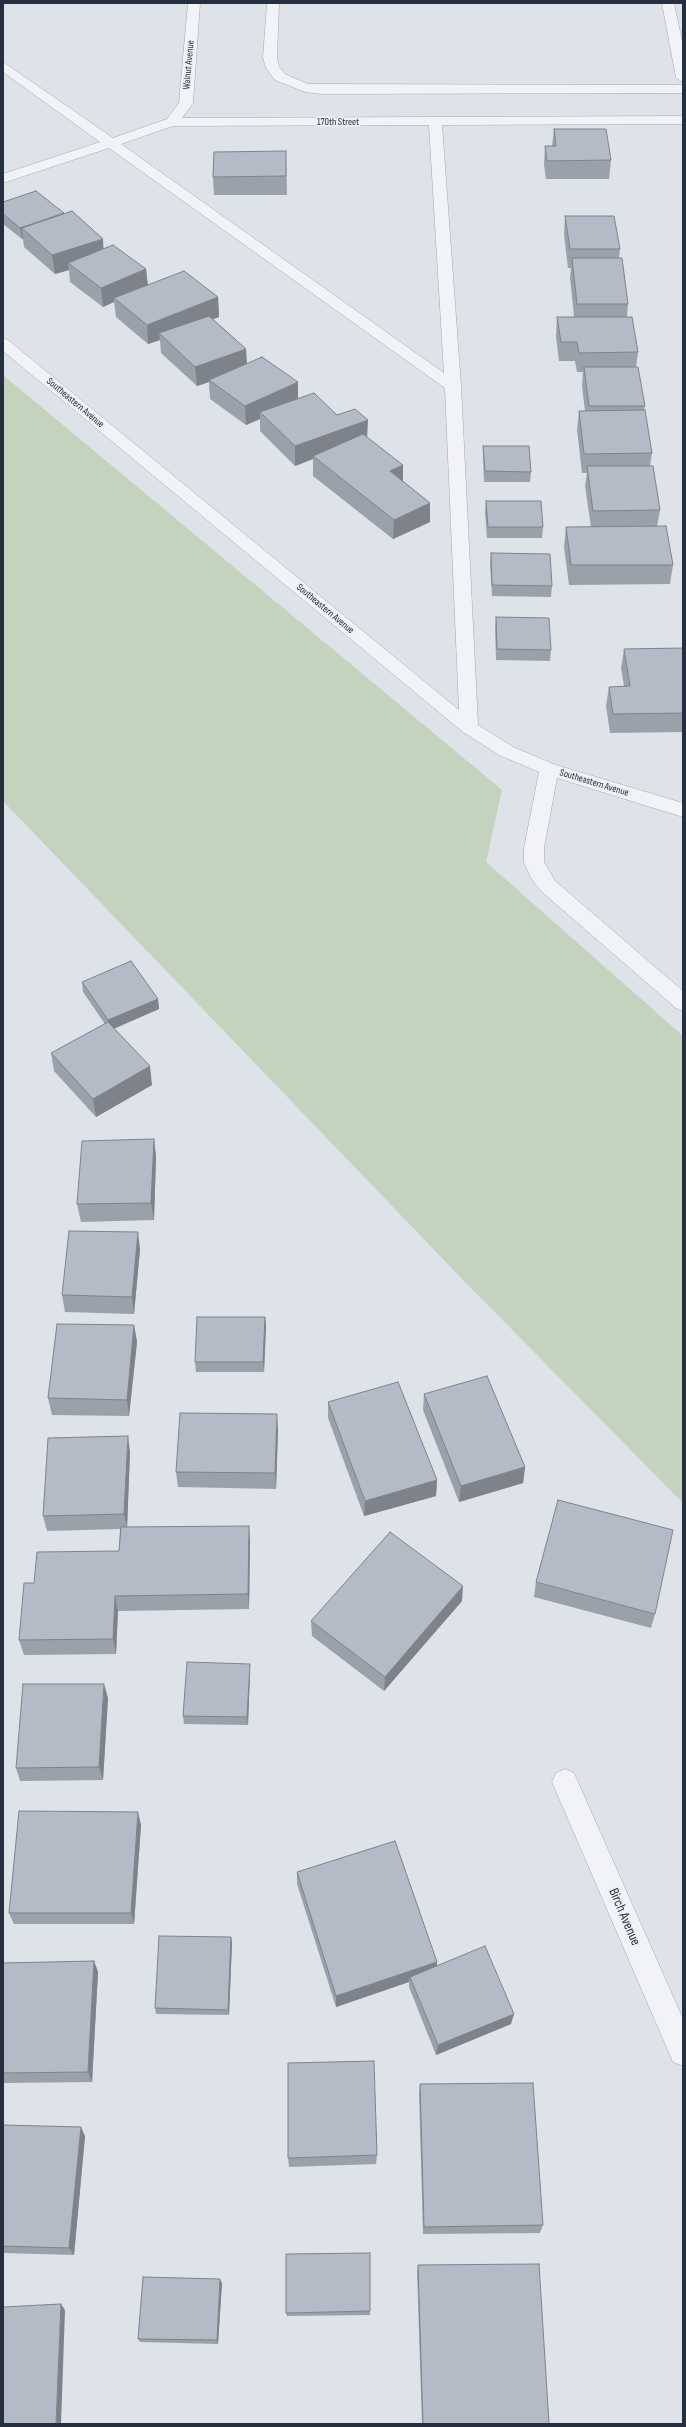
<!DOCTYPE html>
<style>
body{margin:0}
#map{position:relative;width:686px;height:2427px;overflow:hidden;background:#dee2e9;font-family:"Sofia Sans Condensed",sans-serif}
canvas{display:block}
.frame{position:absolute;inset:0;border:4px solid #262f40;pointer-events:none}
</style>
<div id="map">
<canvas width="686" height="2427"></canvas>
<div class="frame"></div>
</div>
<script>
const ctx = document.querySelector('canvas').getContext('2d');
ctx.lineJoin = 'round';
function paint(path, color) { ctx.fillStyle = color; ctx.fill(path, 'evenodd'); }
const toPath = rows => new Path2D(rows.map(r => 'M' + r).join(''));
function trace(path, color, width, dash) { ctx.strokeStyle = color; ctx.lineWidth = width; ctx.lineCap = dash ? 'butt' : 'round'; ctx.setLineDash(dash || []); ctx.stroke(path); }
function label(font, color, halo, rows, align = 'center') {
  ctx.font = font + ' "Sofia Sans Condensed",sans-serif'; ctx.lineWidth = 3.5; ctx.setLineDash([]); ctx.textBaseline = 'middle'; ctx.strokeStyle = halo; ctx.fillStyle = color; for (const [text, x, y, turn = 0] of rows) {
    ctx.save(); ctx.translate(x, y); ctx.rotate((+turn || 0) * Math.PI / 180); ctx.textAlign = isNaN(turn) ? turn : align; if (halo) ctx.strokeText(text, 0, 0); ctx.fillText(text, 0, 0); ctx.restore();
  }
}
const green = toPath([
 [3,375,502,790,486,862,683,1036,683,1503,466,1283,3,801]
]);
const minor = toPath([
 [188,3,200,3,193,103,182,118,683,116,683,124,442,125,461,386,478,725,513,747,556,765,683,803,683,817,557,778,544,848,544,862,555,881,683,991,683,1011,676,1008,541,891,531,878,524,862,524,848,539,772,499,755,463,732,3,351,3,338,8,340,459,710,445,388,109,148,3,183,3,174,100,142,3,72,3,62,113,138,167,119,179,103,188,3],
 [429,125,444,373,121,144,173,126,429,125],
 [267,3,279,3,277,58,279,67,285,74,308,84,683,85,683,93,322,94,305,92,275,80,266,68,263,58,267,3],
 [662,3,674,3,683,46,683,82,676,78,662,3],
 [565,1769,574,1773,683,2019,683,2066,673,2062,552,1782,556,1773,565,1769]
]);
const wall = toPath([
 [554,129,611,160,609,179,546,179,544,165,545,146,552,146],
 [286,151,287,195,214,195,213,177],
 [3,202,64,213,64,214,104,249,146,269,148,285,218,297,219,317,213,319,246,349,247,364,298,399,337,415,367,438,403,481,430,503,430,522,393,539,313,476,313,459,295,466,260,431,260,419,246,425,210,399,209,382,197,386,161,353,160,340,148,344,116,317,114,302,103,307,70,282,69,270,55,274,24,247,23,239,22,239,3,224],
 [565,216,620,249,619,258,628,304,627,317,638,352,636,367,645,406,644,410,652,453,650,466,660,510,657,526,673,565,670,584,569,585,564,547,566,527,591,527,585,486,587,473,582,473,577,430,579,411,585,411,582,386,583,372,577,372,575,361,559,361,556,336,557,317,574,317,570,277,571,268,568,268,564,235],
 [483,446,531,472,530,482,484,482,483,457],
 [486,501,543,527,542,538,487,538,485,512],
 [491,553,552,586,551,597,492,596,490,564],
 [496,617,551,650,550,661,496,660,495,628],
 [683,648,683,732,610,733,606,706,609,687,624,686,621,668,624,649],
 [82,982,158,999,159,1009,114,1029,152,1085,96,1117,54,1071,51,1053,105,1024,83,992],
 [154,1139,156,1157,154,1220,81,1222,77,1204],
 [140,1249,134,1314,65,1312,62,1295],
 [265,1317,266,1327,264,1372,196,1372,195,1362],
 [134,1325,137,1342,129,1416,52,1415,48,1398],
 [424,1394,525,1467,523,1483,459,1502,423,1410],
 [328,1402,437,1480,436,1496,364,1516,328,1418],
 [278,1430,276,1489,178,1487,176,1472],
 [130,1452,127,1527,250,1541,249,1609,118,1611,116,1654,24,1655,19,1640,34,1583,119,1551,120,1529,47,1531,43,1516],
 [536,1582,655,1614,651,1628,534,1597],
 [462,1601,384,1691,312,1636,311,1621],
 [250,1672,248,1725,184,1724,183,1716],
 [108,1698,103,1780,20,1781,16,1768],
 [141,1825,134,1924,14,1924,9,1913],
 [297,1872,437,1962,437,1966,511,2024,436,2055,409,1987,409,1982,336,2007,297,1884],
 [231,1937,232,1943,229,2015,156,2014,155,2008],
 [94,1961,98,1972,92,2082,3,2083,3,1963],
 [420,2084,543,2225,540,2233,423,2234,419,2093],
 [3,2125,85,2136,74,2255,3,2253],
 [377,2155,376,2164,289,2167,288,2158],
 [418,2265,549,2424,422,2424,417,2272],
 [222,2283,218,2344,140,2342,138,2339],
 [370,2311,370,2315,287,2316,286,2313]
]);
const shadedWall = toPath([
 [20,228,22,228,23,239,22,239],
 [103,239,104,258,68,263,69,270,55,274,52,255],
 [146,269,148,288,114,298,114,302,103,307,101,288],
 [218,297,219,317,164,338,159,333,160,340,148,344,147,325],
 [246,349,247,368,209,380,209,382,197,386,195,367],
 [298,382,298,401,260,412,260,419,246,425,245,406],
 [368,420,367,440,313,456,313,459,295,466,295,446],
 [403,465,403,485,390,471],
 [430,503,430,522,393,539,394,520],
 [158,999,159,1009,110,1030,108,1020],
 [150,1066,152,1085,96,1117,93,1099],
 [154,1139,156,1157,154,1220,151,1203],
 [138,1232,140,1249,134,1314,132,1297],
 [265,1317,266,1327,264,1372,263,1362],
 [134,1325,137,1342,129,1416,127,1400],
 [277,1414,278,1430,276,1489,275,1473],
 [128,1436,130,1452,127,1529,124,1514],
 [525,1467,523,1483,459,1502,461,1486],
 [437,1480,436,1496,364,1516,365,1501],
 [249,1526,250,1541,249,1609,248,1594],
 [463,1586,462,1601,384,1691,385,1677],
 [115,1596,118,1611,116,1654,113,1639],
 [250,1664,250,1672,248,1725,247,1717],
 [104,1684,108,1698,103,1780,99,1767],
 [138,1812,141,1825,134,1924,131,1913],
 [231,1937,232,1943,229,2015,228,2010],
 [94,1961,98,1972,92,2082,88,2072],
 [437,1962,436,1973,410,1977,409,1982,336,2007,336,1996],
 [514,2014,511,2024,436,2055,438,2045],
 [81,2127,85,2136,74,2255,69,2248],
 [220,2279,222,2283,218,2344,217,2340],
 [61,2304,65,2310,61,2424,56,2424]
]);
const building = toPath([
 [554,129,606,129,611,160,547,161,545,146,556,146,554,129],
 [286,151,286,176,213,177,214,152,286,151],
 [36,191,64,213,20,228,3,214,3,202,36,191],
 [72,211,103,239,52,255,22,228,72,211],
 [565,216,614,216,620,249,570,249,565,216],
 [113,245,146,269,101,288,68,263,113,245],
 [572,258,622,258,628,304,577,304,572,258],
 [184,271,218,297,147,325,114,298,184,271],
 [209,316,246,349,195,367,159,333,209,316],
 [557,317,632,317,638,352,579,353,577,342,561,342,557,317],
 [262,357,298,382,245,406,209,380,262,357],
 [584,367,638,367,645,406,589,406,584,367],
 [314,393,337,415,355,409,368,420,295,446,260,412,314,393],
 [645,410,652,453,584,454,579,411,645,410],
 [363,434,403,465,390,471,430,503,394,520,313,456,363,434],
 [483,446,529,446,531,472,485,471,483,446],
 [587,466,653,466,660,510,593,511,587,466],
 [486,501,541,501,543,527,488,527,486,501],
 [666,526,673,565,571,565,566,527,666,526],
 [491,553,550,554,552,586,492,585,491,553],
 [496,617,549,618,551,650,497,649,496,617],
 [683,648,683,713,613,714,609,687,630,686,624,649,683,648],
 [131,961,158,999,108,1020,82,982,131,961],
 [108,1022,150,1066,93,1099,51,1053,108,1022],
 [154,1139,151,1203,77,1204,82,1141,154,1139],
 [69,1231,138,1232,132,1297,62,1295,69,1231],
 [197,1317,265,1317,263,1362,195,1362,197,1317],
 [57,1324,134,1325,127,1400,48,1398,57,1324],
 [487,1376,525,1467,461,1486,424,1394,487,1376],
 [398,1382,437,1480,365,1501,328,1402,398,1382],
 [180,1413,277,1414,275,1473,176,1472,180,1413],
 [128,1436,124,1514,43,1516,48,1438,128,1436],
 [558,1500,673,1530,655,1614,536,1582,558,1500],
 [249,1526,248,1594,115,1596,113,1639,19,1640,24,1583,34,1583,37,1552,119,1551,121,1527,249,1526],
 [390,1532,463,1586,385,1677,311,1621,390,1532],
 [187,1662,250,1664,247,1717,183,1716,187,1662],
 [23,1684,104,1684,99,1767,16,1768,23,1684],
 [19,1811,138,1812,131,1913,9,1913,19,1811],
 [395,1841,437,1962,336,1996,297,1872,395,1841],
 [159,1936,231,1937,228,2010,155,2008,159,1936],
 [485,1946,514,2014,438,2045,410,1977,485,1946],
 [94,1961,88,2072,3,2073,3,1963,94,1961],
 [374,2061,377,2155,288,2158,288,2063,374,2061],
 [533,2083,543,2225,424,2227,420,2084,533,2083],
 [3,2125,81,2127,69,2248,3,2246,3,2125],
 [370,2253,370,2311,286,2313,286,2254,370,2253],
 [539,2264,549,2424,423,2424,418,2265,539,2264],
 [143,2277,220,2279,217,2340,138,2339,143,2277],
 [61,2304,56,2424,3,2424,3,2307,61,2304]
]);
const farStreetnames = [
 ["Walnut Avenue",189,65,-85],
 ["170th Street",338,122],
 ["Southeastern Avenue",75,403,40],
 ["Southeastern Avenue",325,609,40],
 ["Southeastern Avenue",594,783,17]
];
const nearStreetnames = [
 ["Birch Avenue",624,1917,67]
];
paint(green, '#c3d3be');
trace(minor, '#a3a9b3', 1);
paint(minor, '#f1f3f7');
paint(wall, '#9ba1aa');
paint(shadedWall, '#7e838b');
paint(building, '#b4bbc6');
trace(building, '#7e838b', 1);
label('10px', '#262f40', '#edf1f6', farStreetnames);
label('14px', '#262f40', '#edf1f6', nearStreetnames);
</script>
